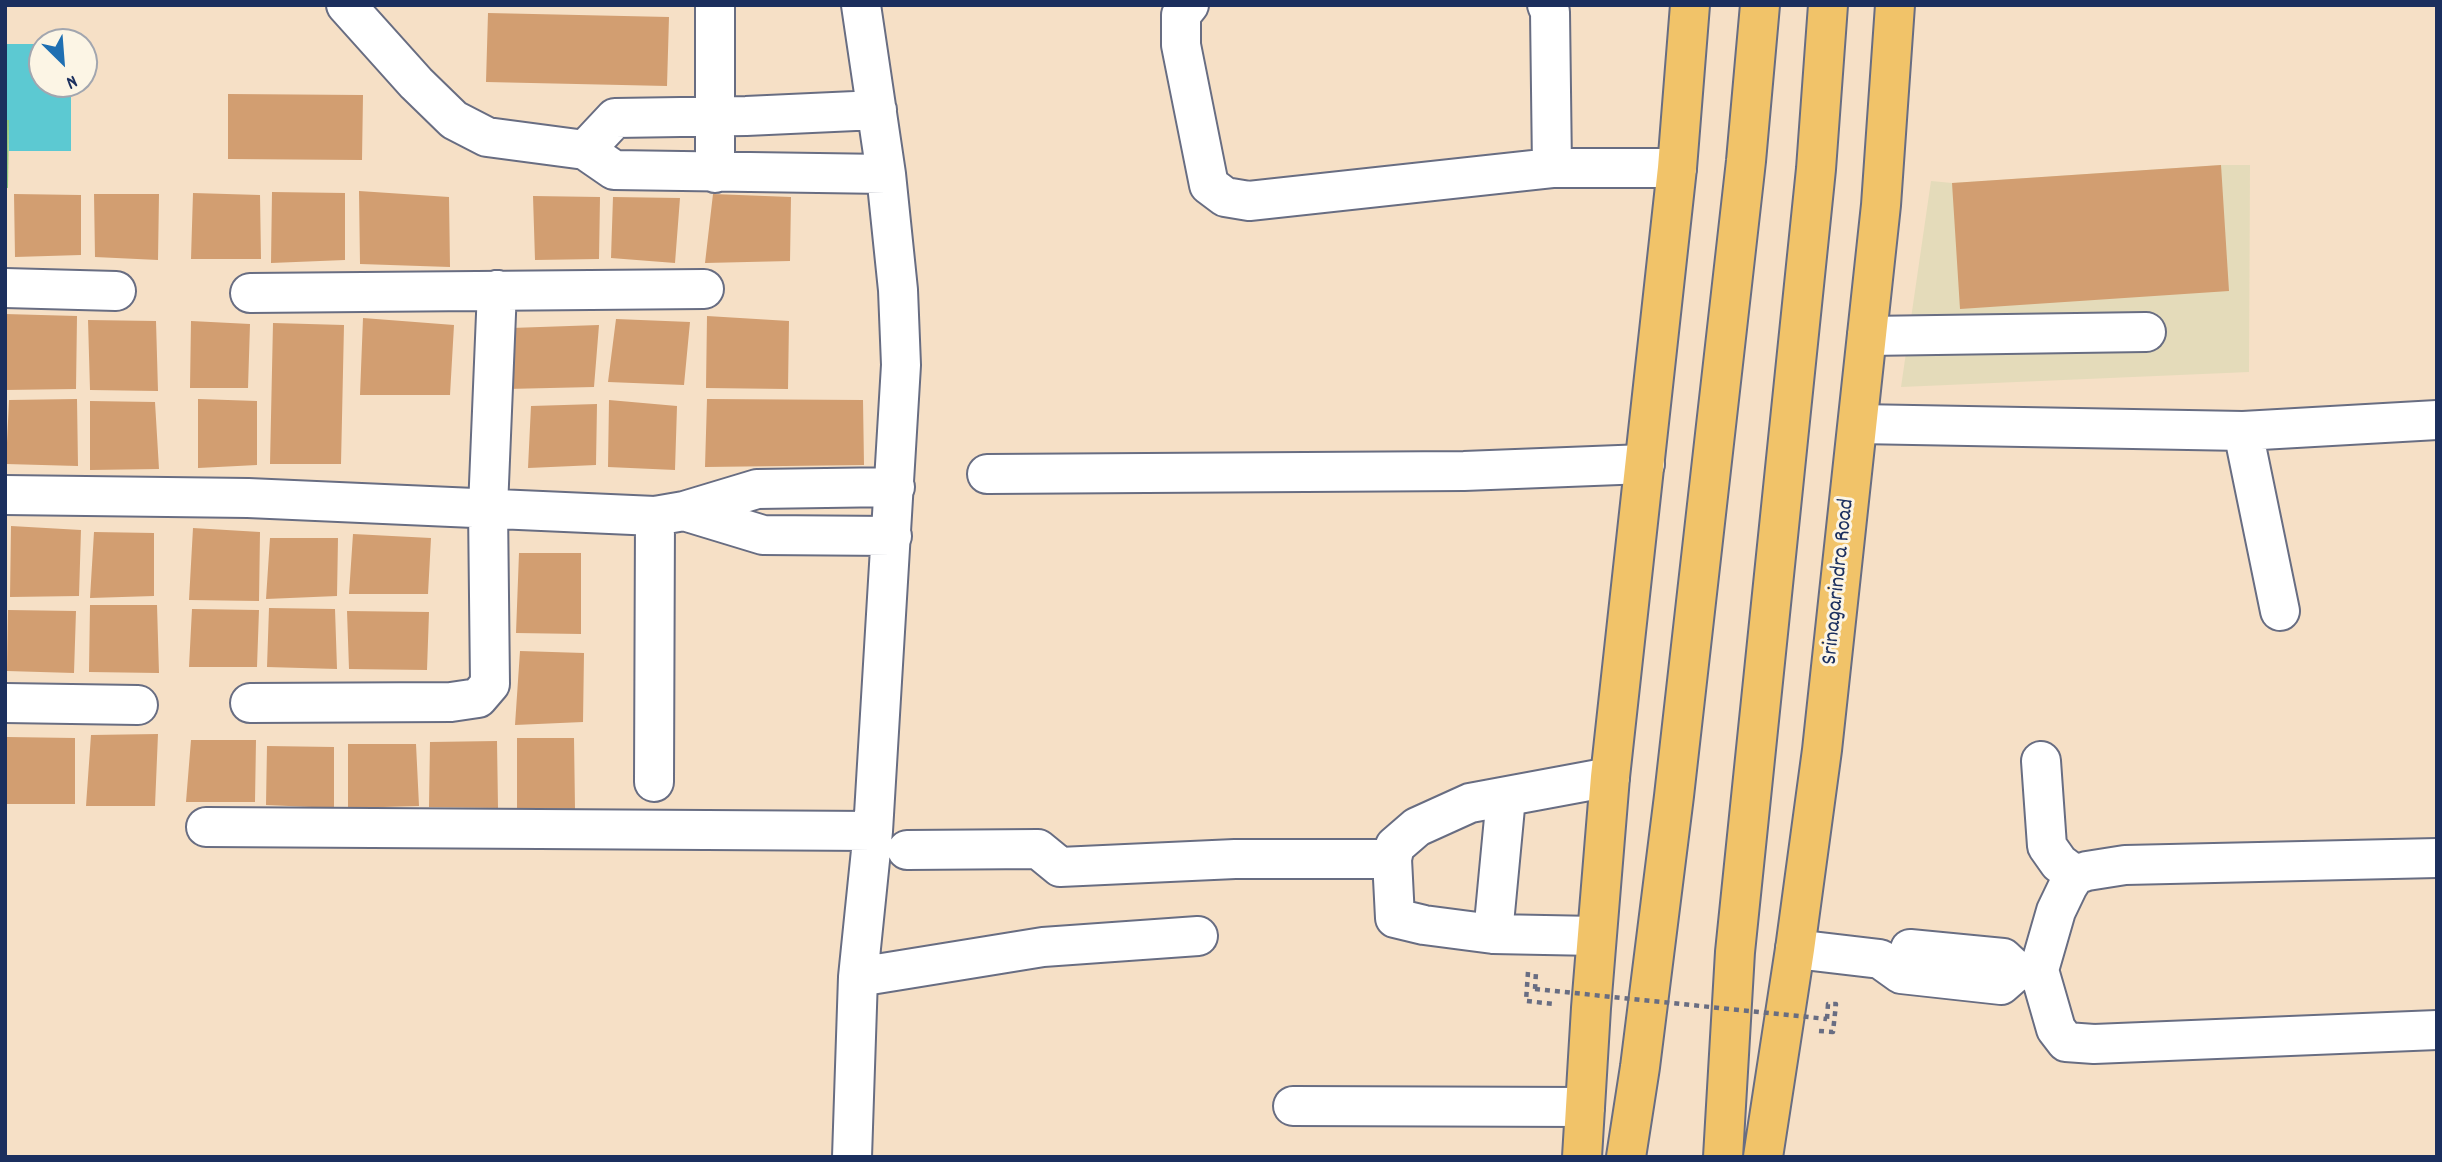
<!DOCTYPE html>
<style>
body{margin:0}
#map{position:relative;width:2442px;height:1162px;overflow:hidden;background:#f6e0c6;font-family:Dekko,sans-serif}
canvas{display:block}
.frame{position:absolute;inset:0;border:7px solid #1b2f5e;pointer-events:none}
.north{position:absolute;left:28px;top:28px;width:70px;height:70px;box-sizing:border-box;background:#fcf5e5;border:2px solid #a2a6af;border-radius:50%;rotate:155deg;font-size:19px;font-weight:700;line-height:28px;text-align:center;color:#1b2f5e}
.north::after{content:'';display:block;margin:auto;width:24px;height:32px;background:#1f6fb2;clip-path:polygon(50% 0,100% 100%,50% 72%,0 100%)}
</style>
<div id="map">
<canvas width="2442" height="1162"></canvas>
<div class="frame"></div>
<div class="north">N</div>
</div>
<script>
const ctx = document.querySelector('canvas').getContext('2d');
ctx.lineJoin = 'round';
function paint(path, color) { ctx.fillStyle = color; ctx.fill(path, 'evenodd'); }
const toPath = rows => new Path2D(rows.map(r => 'M' + r).join(''));
function trace(path, color, width, dash) { ctx.strokeStyle = color; ctx.lineWidth = width; ctx.lineCap = dash ? 'butt' : 'round'; ctx.setLineDash(dash || []); ctx.stroke(path); }
function label(font, color, halo, rows, align = 'center') {
  ctx.font = font + ' Dekko,sans-serif'; ctx.lineWidth = 6; ctx.setLineDash([]); ctx.textBaseline = 'middle'; ctx.strokeStyle = halo; ctx.fillStyle = color; for (const [text, x, y, turn = 0] of rows) {
    ctx.save(); ctx.translate(x, y); ctx.rotate((+turn || 0) * Math.PI / 180); ctx.textAlign = isNaN(turn) ? turn : align; if (halo) ctx.strokeText(text, 0, 0); ctx.fillText(text, 0, 0); ctx.restore();
  }
}
const built = toPath([
 [2221,165,2250,165,2249,372,1901,387,1931,181,1952,183]
]);
const green = toPath([
 [5,120,9,120,8,188,5,188]
]);
const water = toPath([
 [5,44,42,44,42,84,71,84,71,151,9,151,9,120,5,120]
]);
const building = toPath([
 [488,13,669,17,667,86,486,82],
 [228,94,363,95,362,160,228,159],
 [2221,165,2229,291,1960,309,1952,183],
 [359,191,449,197,450,267,360,264],
 [272,192,345,193,345,260,271,263],
 [193,193,260,195,261,259,191,259],
 [14,194,81,195,81,255,15,257],
 [94,194,159,194,158,260,95,257],
 [713,194,791,197,790,261,705,263],
 [533,196,600,197,599,259,535,260],
 [613,197,680,198,675,263,611,258],
 [5,314,77,316,76,389,5,390],
 [707,316,789,321,788,389,706,388],
 [363,318,454,325,450,395,360,395],
 [616,319,690,322,684,385,608,382],
 [88,320,156,321,158,391,90,390],
 [191,321,250,324,248,388,190,388],
 [273,323,344,325,341,464,270,464],
 [599,325,594,387,506,389,511,328],
 [77,399,78,466,6,464,9,400],
 [198,399,257,401,257,465,198,468],
 [707,399,863,400,864,465,705,467],
 [609,400,677,406,675,470,608,467],
 [90,401,155,402,159,469,90,470],
 [597,404,596,465,528,468,531,406],
 [11,526,81,530,79,596,10,597],
 [193,528,260,532,259,601,189,600],
 [94,532,154,533,154,596,90,598],
 [353,534,431,538,428,594,349,594],
 [270,538,338,538,337,596,266,599],
 [519,553,581,553,581,634,516,633],
 [90,605,157,605,159,673,89,672],
 [269,608,335,609,337,669,267,667],
 [192,609,259,610,257,667,189,667],
 [8,610,76,611,74,673,7,671],
 [347,611,429,612,427,670,349,669],
 [520,651,584,653,583,722,515,725],
 [158,734,155,806,86,806,91,735],
 [7,737,75,738,75,804,5,804],
 [517,738,574,738,575,809,517,808],
 [191,740,256,740,255,802,186,802],
 [497,741,498,808,429,807,430,742],
 [348,744,416,744,419,806,348,808],
 [267,746,334,747,334,808,266,805]
]);
const path = toPath([
 [1528,972,1526,1001,1555,1004],
 [1535,989,1536,972],
 [1819,1031,1833,1032,1836,1004,1828,1004,1827,1019]
]);
const minor = toPath([
 [346,5,416,83,454,120,487,137,585,150,614,170,886,174],
 [1189,5,1181,15,1181,45,1209,185,1225,197,1249,201,1552,168,1677,168],
 [1547,5,1550,12,1552,168],
 [585,150,615,118,746,116,877,110],
 [715,173,715,5],
 [5,288,116,291],
 [250,293,704,289],
 [1867,336,2146,332],
 [1858,424,2243,431,2437,420],
 [2243,431,2280,611],
 [987,474,1464,471,1645,464],
 [5,495,248,498,655,516,684,511,757,489,895,487],
 [684,511,763,535,892,536],
 [5,703,138,705],
 [250,703,451,702,478,698,490,684,488,508,497,290],
 [2041,761,2047,846,2059,863,2075,875],
 [654,782,655,516],
 [206,827,873,831],
 [907,850,1038,849,1060,867,1235,859,1392,859],
 [1493,934,1506,797],
 [1596,936,1493,934,1424,925,1395,918,1392,859,1395,846,1417,827,1470,803,1610,777],
 [1795,949,1880,959,1901,974,2001,985,2017,971,2039,970,2056,911,2068,886,2075,875,2087,871,2125,865,2437,858],
 [1910,949,2003,958,2017,971],
 [2039,970,2056,1029,2066,1042,2094,1044,2437,1030],
 [858,977,1043,947,1198,936],
 [1293,1106,1585,1107],
 [852,1157,858,977,873,831,901,365,898,290,886,174,861,5]
]);
const major = toPath([
 [1582,1157,1591,1008,1610,777,1677,168,1690,5],
 [1626,1157,1640,1067,1674,796,1746,161,1760,5],
 [1723,1157,1735,952,1816,169,1828,5],
 [1763,1157,1795,949,1822,750,1881,205,1895,5]
]);
const pathBridge = toPath([
 [1535,989,1827,1019]
]);
const streetNames = [
 ["Srinagarindra Road",1840,582,-84]
];
paint(built, '#e4dbba');
paint(green, '#91c97c');
paint(water, '#5cc9d2');
paint(building, '#d29e71');
trace(minor, '#686d82', 42);
trace(major, '#686d82', 42);
trace(path, '#686d82', 4.5, [5, 5]);
trace(minor, '#fff', 38);
trace(major, '#f1c369', 38);
trace(pathBridge, '#686d82', 4.5, [5, 5]);
label('23px', '#1b2f5e', '#fcf5e5', streetNames);
</script>
